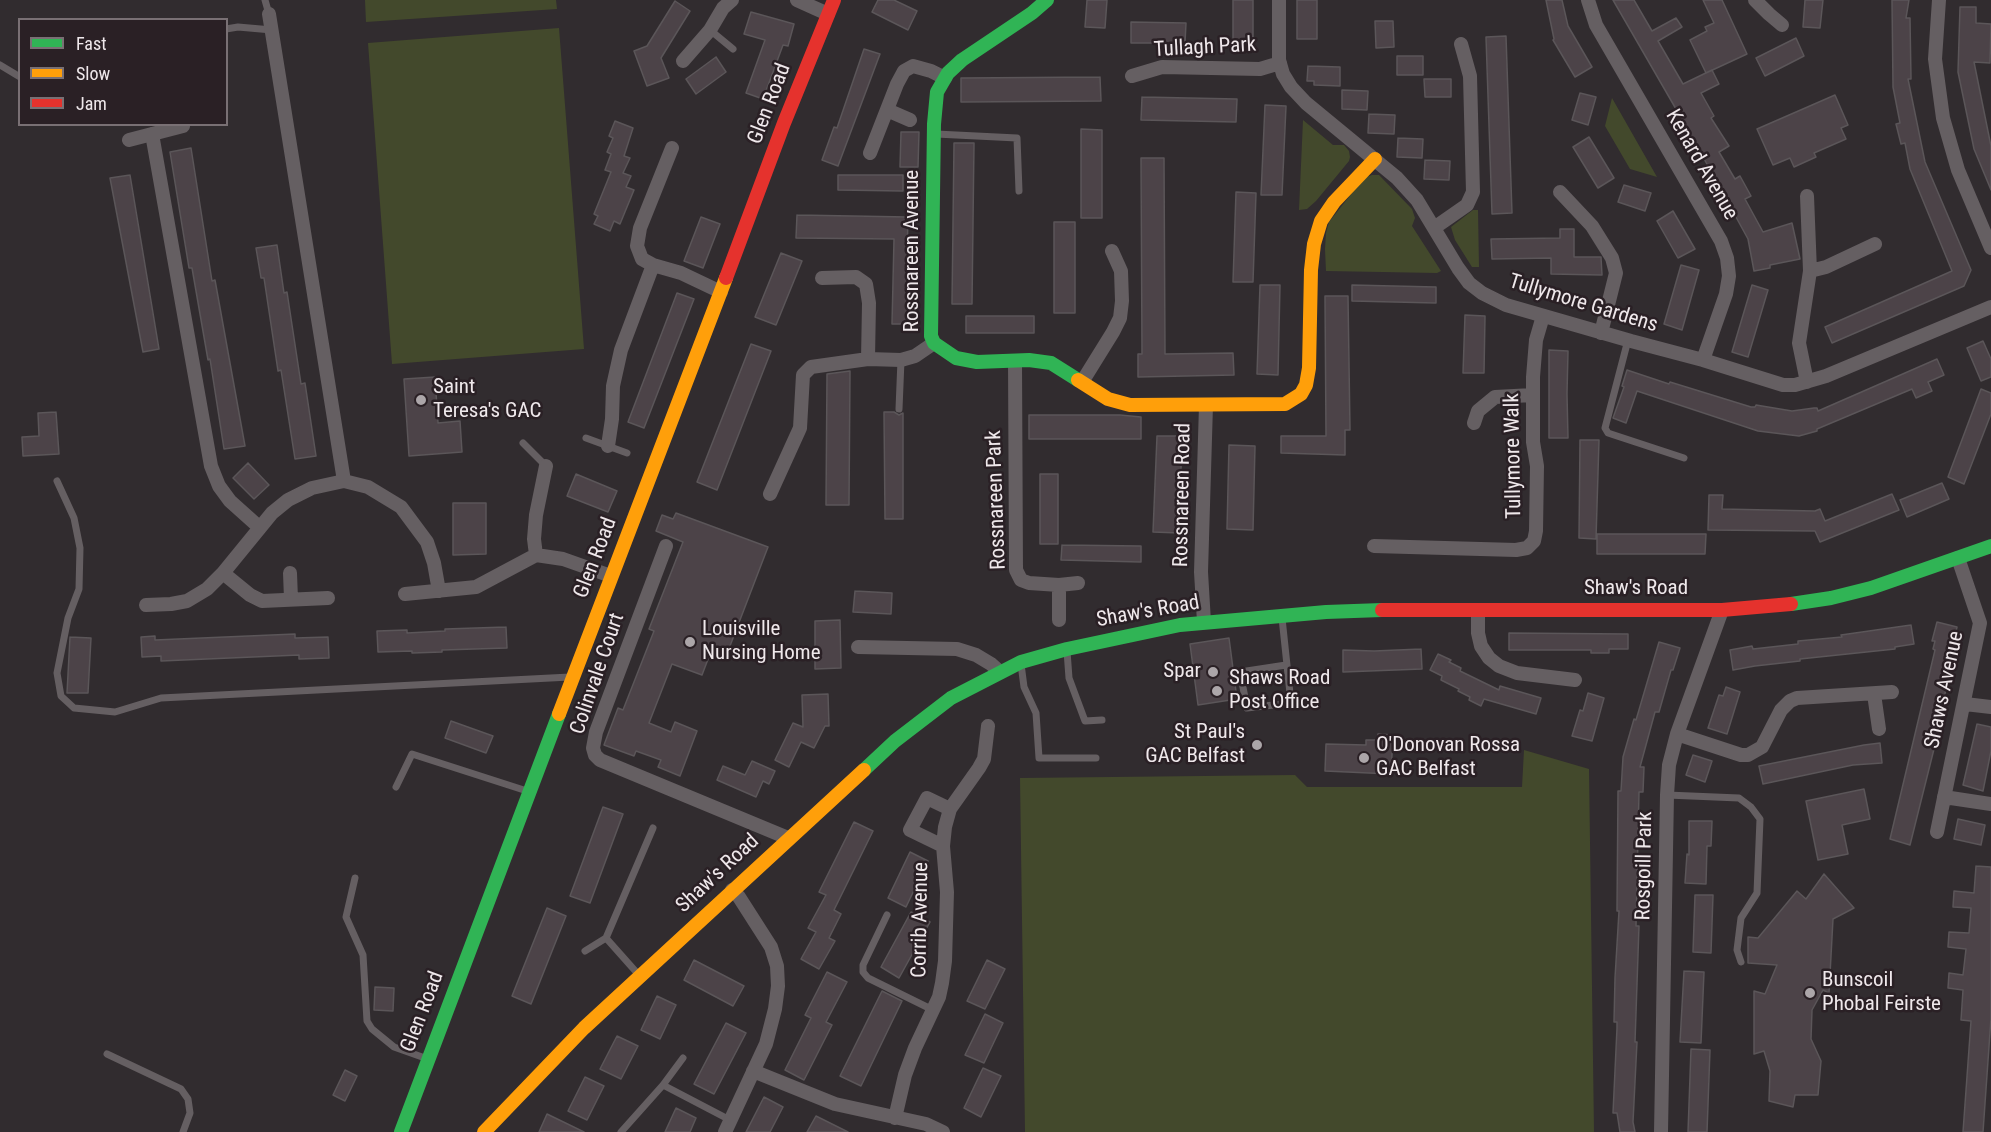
<!DOCTYPE html>
<style>
body{margin:0}
#map{position:relative;width:1991px;height:1132px;overflow:hidden;background:#312c2f;font-family:"Roboto Condensed",sans-serif}
canvas{display:block}
.legend{position:absolute;left:18px;top:18px;width:210px;height:108px;box-sizing:border-box;background:#2a2025;border:2px solid #797074;margin:0;padding:8px 10px;list-style:none;font-size:18px;color:#efe8eb}
.legend li{display:flex;align-items:center;gap:12px;height:30px}
.legend b{width:30px;border:2px solid #797074}
</style>
<div id="map">
<canvas width="1991" height="1132"></canvas>
<ul class="legend">
<li><b style="height:8px;background:#30b455"></b>Fast</li>
<li><b style="height:8px;background:#ff9f0a"></b>Slow</li>
<li><b style="height:8px;background:#e5322d"></b>Jam</li>
</ul>
</div>
<script>
const ctx = document.querySelector('canvas').getContext('2d');
ctx.lineJoin = 'round';
function paint(path, color) { ctx.fillStyle = color; ctx.fill(path, 'evenodd'); }
const toPath = rows => new Path2D(rows.map(r => 'M' + r).join(''));
function trace(path, color, width, dash) { ctx.strokeStyle = color; ctx.lineWidth = width; ctx.lineCap = dash ? 'butt' : 'round'; ctx.setLineDash(dash || []); ctx.stroke(path); }
function label(font, color, halo, rows, align = 'center') {
  ctx.font = font + ' "Roboto Condensed",sans-serif'; ctx.lineWidth = 5; ctx.setLineDash([]); ctx.textBaseline = 'middle'; ctx.strokeStyle = halo; ctx.fillStyle = color; for (const [text, x, y, turn = 0] of rows) {
    ctx.save(); ctx.translate(x, y); ctx.rotate((+turn || 0) * Math.PI / 180); ctx.textAlign = isNaN(turn) ? turn : align; if (halo) ctx.strokeText(text, 0, 0); ctx.fillText(text, 0, 0); ctx.restore();
  }
}
const green = toPath([
 [365,0,556,0,557,9,366,22],
 [559,28,584,349,392,364,368,43],
 [1612,98,1657,177,1630,169,1605,126],
 [1303,120,1333,145,1344,145,1349,151,1350,157,1349,161,1316,201,1307,209,1299,210],
 [1372,175,1379,175,1412,209,1415,218,1412,226,1441,271,1437,273,1326,271,1325,249,1326,233,1329,222,1364,178],
 [1473,210,1478,210,1479,267,1472,267,1455,240,1451,227],
 [1524,750,1589,769,1594,1132,1025,1132,1020,778,1295,775,1307,787,1522,787]
]);
const building = toPath([
 [878,0,894,0,917,11,908,30,872,12,878,0],
 [1087,0,1107,0,1105,28,1085,27,1087,0],
 [1233,0,1253,0,1253,45,1233,45,1233,0],
 [1297,0,1317,0,1317,39,1297,39,1297,0],
 [1546,0,1562,0,1568,26,1592,67,1575,77,1553,40,1554,39,1546,0],
 [1613,0,1634,0,1652,31,1676,18,1682,27,1658,41,1683,84,1712,70,1719,84,1701,93,1714,116,1711,118,1729,146,1719,152,1735,179,1740,176,1751,196,1745,199,1763,232,1792,223,1800,259,1770,265,1770,268,1754,271,1748,239,1691,135,1613,0],
 [1703,0,1722,0,1747,54,1706,73,1690,40,1707,31,1705,27,1714,23,1703,0],
 [1805,0,1823,0,1820,28,1803,27,1805,0],
 [1892,0,1909,0,1906,18,1910,18,1911,79,1908,79,1925,162,1971,270,1964,286,1832,343,1825,327,1952,271,1910,169,1905,143,1901,144,1896,124,1900,123,1893,87,1892,0],
 [675,1,690,11,661,58,669,78,647,86,634,51,647,46,675,1],
 [1960,7,1976,7,1976,23,1991,24,1990,63,1974,62,1991,146,1991,190,1974,149,1958,72,1960,7],
 [751,12,794,24,788,46,783,45,763,99,746,93,765,40,744,34,751,12],
 [1375,21,1393,21,1394,47,1376,48,1375,21],
 [1131,22,1186,23,1185,43,1131,43,1131,22],
 [1506,36,1512,213,1492,214,1486,37,1506,36],
 [1796,38,1804,56,1765,76,1756,58,1796,38],
 [864,49,880,54,838,166,822,160,834,127,837,128,864,49],
 [1397,56,1423,56,1423,75,1397,75,1397,56],
 [716,57,726,72,696,94,686,79,716,57],
 [1308,66,1340,67,1340,86,1314,85,1314,81,1307,81,1308,66],
 [1100,77,1101,101,961,102,961,78,1100,77],
 [1424,79,1451,79,1451,97,1425,97,1424,79],
 [1342,90,1368,91,1367,110,1342,109,1342,90],
 [1580,93,1596,97,1588,125,1572,120,1580,93],
 [1835,95,1848,125,1841,128,1846,139,1814,153,1816,157,1794,167,1790,158,1773,165,1757,129,1835,95],
 [1142,97,1237,99,1236,122,1141,120,1142,97],
 [1265,105,1286,106,1282,195,1261,195,1265,105],
 [1369,114,1395,115,1394,134,1368,133,1369,114],
 [615,121,633,128,624,156,630,158,623,173,631,176,626,187,634,190,620,224,614,221,610,231,594,224,598,216,594,214,611,172,605,170,611,154,607,152,613,138,609,136,615,121],
 [1081,129,1102,130,1102,218,1081,218,1081,129],
 [901,132,919,132,918,167,900,167,901,132],
 [1589,137,1614,178,1598,188,1573,147,1589,137],
 [1398,138,1423,139,1422,158,1397,157,1398,138],
 [954,143,974,143,972,304,952,304,954,143],
 [191,148,212,281,215,280,245,446,224,449,210,359,208,360,192,268,189,268,170,152,191,148],
 [1141,158,1164,158,1165,354,1233,353,1234,375,1138,377,1138,354,1142,354,1141,158],
 [1425,160,1450,161,1449,180,1424,179,1425,160],
 [130,175,159,349,143,352,110,178,130,175],
 [838,175,903,175,903,191,838,190,838,175],
 [1624,185,1651,193,1645,211,1618,202,1624,185],
 [1236,192,1256,193,1253,282,1233,282,1236,192],
 [1673,211,1695,249,1678,258,1657,221,1673,211],
 [797,215,908,217,907,261,911,262,909,324,892,324,894,239,796,238,797,215],
 [701,217,720,224,703,268,684,261,701,217],
 [1054,222,1075,222,1075,313,1054,313,1054,222],
 [1560,229,1574,229,1574,257,1601,257,1602,275,1551,274,1551,258,1492,259,1491,239,1560,238,1560,229],
 [277,245,284,293,287,292,301,384,305,383,316,456,295,459,281,370,278,371,264,278,261,278,256,248,277,245],
 [781,253,802,261,776,325,755,317,781,253],
 [1681,265,1699,270,1682,330,1664,324,1681,265],
 [1260,285,1280,285,1278,375,1257,374,1260,285],
 [1352,285,1436,287,1436,303,1352,301,1352,285],
 [1752,285,1768,290,1748,357,1732,352,1752,285],
 [677,293,694,299,644,428,628,422,677,293],
 [1325,296,1348,296,1350,430,1345,430,1345,455,1281,453,1281,436,1326,436,1325,296],
 [1465,315,1485,316,1484,373,1463,373,1465,315],
 [966,316,1034,316,1034,333,966,333,966,316],
 [1983,341,1991,359,1991,377,1981,381,1967,348,1983,341],
 [751,344,771,351,717,490,697,482,751,344],
 [1549,350,1568,351,1567,394,1568,438,1549,438,1549,350],
 [1937,359,1944,375,1928,382,1932,391,1916,398,1912,389,1817,429,1817,431,1799,436,1758,431,1637,391,1626,423,1613,418,1624,387,1622,386,1627,370,1669,384,1670,382,1751,407,1755,407,1756,405,1792,411,1814,408,1817,408,1818,411,1937,359],
 [850,371,849,505,826,505,827,374,850,371],
 [435,377,438,423,460,421,462,452,409,456,404,379,435,377],
 [1981,389,1991,393,1991,414,1964,484,1948,477,1981,389],
 [56,412,59,454,23,456,22,437,39,436,38,413,56,412],
 [884,412,894,412,899,415,903,413,903,519,885,519,884,412],
 [1029,415,1120,415,1141,417,1141,439,1029,439,1029,415],
 [1157,436,1182,436,1179,533,1153,532,1157,436],
 [1580,440,1599,440,1596,539,1579,538,1580,440],
 [1229,445,1255,446,1253,530,1227,529,1229,445],
 [248,463,269,485,254,499,233,478,248,463],
 [576,474,617,491,608,512,567,496,576,474],
 [1040,474,1058,474,1058,544,1040,544,1040,474],
 [1942,483,1949,499,1907,517,1900,500,1942,483],
 [1892,494,1899,510,1820,542,1815,531,1708,530,1709,495,1723,495,1722,509,1815,511,1820,509,1825,521,1892,494],
 [453,503,486,503,486,554,453,555,453,503],
 [676,513,768,547,725,659,710,654,702,675,672,664,649,723,671,732,675,722,697,731,680,776,658,767,661,760,636,751,634,756,604,745,618,708,623,710,654,631,649,629,683,542,656,531,662,515,673,519,676,513],
 [1597,534,1706,534,1705,554,1597,554,1597,534],
 [1062,545,1141,546,1141,562,1061,560,1062,545],
 [855,591,892,593,891,614,853,612,855,591],
 [840,620,841,668,815,669,815,621,840,620],
 [1937,622,1957,627,1954,641,1957,642,1933,745,1935,745,1910,845,1890,839,1935,650,1933,649,1935,641,1932,641,1937,622],
 [1911,625,1914,644,1895,647,1895,649,1800,659,1800,661,1755,666,1733,670,1730,650,1752,646,1753,649,1798,644,1798,641,1842,637,1841,635,1911,625],
 [506,627,507,648,442,650,442,652,412,653,412,651,378,652,377,631,407,630,407,633,445,631,445,629,506,627],
 [1509,633,1628,634,1628,649,1609,649,1609,653,1591,653,1591,650,1509,650,1509,633],
 [295,634,295,638,328,637,329,658,299,659,299,655,161,661,161,656,142,657,141,637,155,636,155,640,295,634],
 [70,637,91,638,88,693,67,693,70,637],
 [1229,638,1237,699,1198,705,1190,644,1229,638],
 [1659,642,1680,648,1673,670,1671,670,1659,712,1655,712,1640,767,1644,767,1643,792,1639,792,1636,926,1639,926,1635,1042,1637,1042,1633,1122,1635,1132,1620,1132,1617,1113,1613,1113,1617,1028,1617,1022,1614,1022,1615,978,1619,911,1617,911,1618,791,1621,791,1623,757,1634,719,1636,720,1659,642],
 [1421,649,1422,669,1343,672,1343,650,1374,651,1421,649],
 [1438,654,1451,660,1449,662,1461,668,1460,671,1499,690,1500,686,1541,698,1536,714,1484,699,1481,706,1469,700,1470,697,1458,691,1459,689,1441,680,1442,676,1430,670,1438,654],
 [1726,687,1740,692,1727,734,1708,728,1719,695,1723,696,1726,687],
 [1588,693,1604,698,1592,741,1572,736,1580,710,1583,711,1588,693],
 [828,694,829,726,825,726,814,748,801,742,789,767,775,760,793,723,803,727,802,695,828,694],
 [451,721,493,736,486,753,445,738,451,721],
 [1977,724,1991,727,1991,751,1983,791,1963,785,1977,724],
 [1378,734,1393,735,1391,774,1325,771,1326,744,1366,745,1366,740,1378,740,1378,734],
 [1880,743,1882,763,1853,765,1763,784,1759,766,1864,745,1880,743],
 [1693,755,1712,761,1705,782,1686,775,1693,755],
 [752,761,775,771,769,784,763,781,756,797,717,780,723,766,745,775,752,761],
 [1864,789,1870,819,1842,825,1848,854,1818,860,1806,801,1864,789],
 [603,807,623,814,590,903,570,896,603,807],
 [1958,819,1985,825,1981,845,1954,839,1958,819],
 [1689,821,1712,821,1711,846,1707,846,1706,884,1685,883,1687,854,1689,855,1689,821],
 [854,822,873,831,834,910,841,914,829,938,835,941,819,969,801,959,816,932,808,928,826,895,819,892,854,822],
 [910,852,928,861,906,907,888,898,910,852],
 [1976,866,1991,867,1991,1018,1983,1132,1963,1132,1971,1021,1961,1020,1963,990,1948,988,1949,973,1963,975,1966,949,1948,947,1949,932,1969,933,1971,908,1953,907,1954,891,1974,893,1976,866],
 [1824,874,1854,908,1833,919,1829,993,1823,990,1812,1010,1811,1039,1821,1061,1818,1095,1795,1095,1793,1107,1769,1101,1770,1071,1764,1051,1754,1054,1754,991,1765,994,1777,965,1748,963,1748,937,1758,938,1797,891,1806,899,1824,874],
 [1695,895,1713,895,1711,953,1693,952,1695,895],
 [547,908,566,916,531,1004,512,996,547,908],
 [911,912,930,922,899,978,881,967,911,912],
 [694,960,744,986,733,1006,684,980,694,960],
 [987,960,1005,969,985,1009,967,1001,987,960],
 [1684,971,1704,972,1701,1043,1680,1042,1684,971],
 [827,972,847,982,826,1022,832,1025,804,1080,785,1070,811,1018,805,1015,827,972],
 [375,987,394,988,393,1011,374,1010,375,987],
 [882,991,902,1001,861,1086,840,1076,882,991],
 [657,996,676,1005,660,1039,641,1030,657,996],
 [985,1014,1003,1023,984,1063,965,1055,985,1014],
 [726,1023,746,1033,714,1094,694,1084,726,1023],
 [617,1036,638,1046,621,1079,600,1069,617,1036],
 [1691,1049,1710,1050,1707,1132,1688,1132,1691,1049],
 [983,1068,1001,1076,981,1117,964,1108,983,1068],
 [345,1070,357,1076,345,1101,333,1095,345,1070],
 [585,1077,604,1086,587,1120,568,1111,585,1077],
 [764,1097,783,1107,770,1132,746,1132,764,1097],
 [676,1108,696,1118,690,1132,665,1132,676,1108],
 [547,1114,584,1132,539,1132,547,1114],
 [816,1116,848,1132,807,1132,816,1116]
]);
const lane = toPath([
 [265,0,269,14],
 [226,29,238,27,272,30],
 [710,30,733,49],
 [0,65,20,77],
 [936,134,1017,138,1019,191],
 [1628,340,1605,428,1608,433,1614,435,1684,458],
 [899,409,901,360],
 [586,438,627,453],
 [523,443,546,466],
 [57,481,74,518,80,548,79,589,68,618,57,673,61,696,74,708,115,712,161,698,570,677],
 [1282,618,1291,703,1247,708,1240,672,1286,665],
 [1067,651,1069,678,1085,721,1102,720],
 [1021,664,1024,687,1036,713,1039,758,1096,758],
 [396,787,412,754,527,791],
 [1667,795,1739,798,1751,807,1760,819,1757,893,1741,918,1737,950,1741,962],
 [355,878,346,917,363,955,367,1021,372,1029,394,1047,425,1058],
 [887,915,863,965,863,972,868,978,933,1010],
 [606,938,638,974],
 [585,951,606,938,653,828],
 [107,1054,181,1089,188,1099,190,1113,183,1132],
 [663,1085,730,1120],
 [621,1132,663,1085,683,1058]
]);
const street = toPath([
 [797,0,828,14],
 [1279,0,1279,60,1283,74,1291,87,1306,103,1397,178,1417,200,1458,268,1469,283,1482,293,1506,305,1631,341,1703,360,1783,385,1795,385,1826,376,1991,307],
 [1588,0,1596,25,1721,241,1727,258,1729,276,1726,294,1703,360],
 [1755,0,1769,14,1782,25],
 [1939,0,1935,59,1943,118,1958,170,1991,248],
 [269,14,344,481],
 [683,61,710,30,723,8,732,0],
 [1132,76,1162,67,1260,69,1280,63],
 [887,110,910,120],
 [152,134,211,466,219,486,230,501,259,527],
 [129,140,183,126],
 [870,153,897,84,904,71,913,66,931,71,945,78],
 [1560,192,1592,226,1612,258,1616,273,1601,333],
 [1807,196,1810,271,1799,343,1807,382],
 [1434,228,1467,205,1473,192,1470,76,1461,44],
 [653,265,642,259,637,246,640,228,672,148],
 [1810,271,1826,267,1875,244],
 [822,278,856,277,866,284,869,303,868,359],
 [1015,361,1016,570,1021,580,1029,583,1059,585,1078,583],
 [1082,382,1113,332,1120,318,1122,301,1121,271,1112,251],
 [1474,423,1478,411,1495,397,1533,395],
 [608,446,612,419,613,386,621,350,653,265,681,273,721,292],
 [770,494,800,428,803,375,811,367,868,359,901,360,915,356,934,343],
 [666,546,596,732,593,748,595,755,600,760,788,838],
 [1374,546,1516,550,1527,548,1534,541,1536,531,1537,466,1533,442,1533,377,1536,340,1543,316],
 [536,555,534,539,536,515,546,466],
 [223,573,250,595,262,601,328,598],
 [290,573,291,599],
 [405,594,476,587,536,555,563,559,611,576],
 [146,605,171,604,187,601,207,589,223,573,272,513,288,500,312,488,344,481,368,487,401,507,427,542,434,563,439,591],
 [1478,611,1478,633,1481,646,1489,658,1499,666,1517,673,1575,680],
 [1059,620,1059,585],
 [1204,622,1201,572,1206,405],
 [858,647,957,649,976,655,991,664,1000,672],
 [1874,694,1879,729],
 [1965,704,1991,707],
 [1677,734,1741,755,1748,755,1762,747,1781,710,1790,701,1797,698,1892,692],
 [1944,797,1991,804],
 [1937,832,1980,623,1958,558],
 [943,846,910,830,927,798,950,809],
 [753,1071,835,1104,926,1124,943,1132],
 [895,1118,905,1075,915,1048,939,997,942,983,945,961,947,892,943,846,945,827,950,809,979,768,984,759,988,726],
 [725,1132,766,1044,775,1009,778,986,777,966,771,947,739,897,732,890],
 [1661,1132,1667,795,1669,765,1677,734,1722,610]
]);
const fast = toPath([
 [1047,0,1032,13,962,60,948,73,937,92,934,124,931,336,934,343,956,358,977,362,1029,360,1051,363,1078,380],
 [1791,604,1831,598,1871,588,1991,546],
 [864,770,895,741,951,698,1021,662,1067,649,1180,625,1326,612,1382,610],
 [401,1132,559,714]
]);
const slow = toPath([
 [1078,380,1108,399,1130,405,1285,404,1301,394,1306,385,1309,368,1311,270,1314,244,1321,221,1334,202,1375,159],
 [559,714,726,278],
 [484,1132,584,1028,864,770]
]);
const jam = toPath([
 [726,278,784,123,834,0],
 [1382,610,1722,610,1791,604]
]);
const markers = [
 [421,400,6,"#aca6a9"],
 [690,642,6,"#aca6a9"],
 [1213,672,6,"#aca6a9"],
 [1217,691,6,"#aca6a9"],
 [1257,745,6,"#aca6a9"],
 [1364,758,6,"#aca6a9"],
 [1810,993,6,"#aca6a9"]
];
const streetNames = [
 ["Tullagh Park",1205,48,-3],
 ["Glen Road",770,104,-69],
 ["Kenard Avenue",1701,165,60],
 ["Rossnareen Avenue",913,251,-90],
 ["Tullymore Gardens",1583,304,17],
 ["Tullymore Walk",1514,456,-91],
 ["Rossnareen Road",1183,495,-89],
 ["Rossnareen Park",997,500,-92],
 ["Glen Road",596,558,-69],
 ["Shaw's Road",1636,589],
 ["Shaw's Road",1148,612,-10],
 ["Colinvale Court",598,674,-71],
 ["Shaws Avenue",1945,690,-78],
 ["Rosgoill Park",1645,866,-89],
 ["Shaw's Road",718,874,-43],
 ["Corrib Avenue",921,920,-89],
 ["Glen Road",423,1012,-69]
];
const poiNames = [
 ["Saint",433,388],
 ["Teresa's GAC",433,412],
 ["Louisville",702,630],
 ["Nursing Home",702,654],
 ["Spar",1201,672,"right"],
 ["Shaws Road",1229,679],
 ["Post Office",1229,703],
 ["St Paul's",1245,733,"right"],
 ["GAC Belfast",1245,757,"right"],
 ["O'Donovan Rossa",1376,746],
 ["GAC Belfast",1376,770],
 ["Bunscoil",1822,981],
 ["Phobal Feirste",1822,1005]
];
paint(green, '#43492c');
paint(building, '#4c4348');
trace(building, '#5b5659', 1.5);
trace(lane, '#655f62', 7);
trace(street, '#655f62', 14);
trace(fast, '#30b455', 14);
trace(slow, '#ff9f0a', 14);
trace(jam, '#e5322d', 14);
for (const [x, y, r, color] of markers) { const dot = new Path2D(); dot.arc(x, y, r, 0, 2 * Math.PI); ctx.fillStyle = color; ctx.fill(dot); trace(dot, '#2a2025', 2); }
label('21px', '#efe8eb', '#2a2025', streetNames);
label('21px', '#efe8eb', '#2a2025', poiNames, 'left');
</script>
